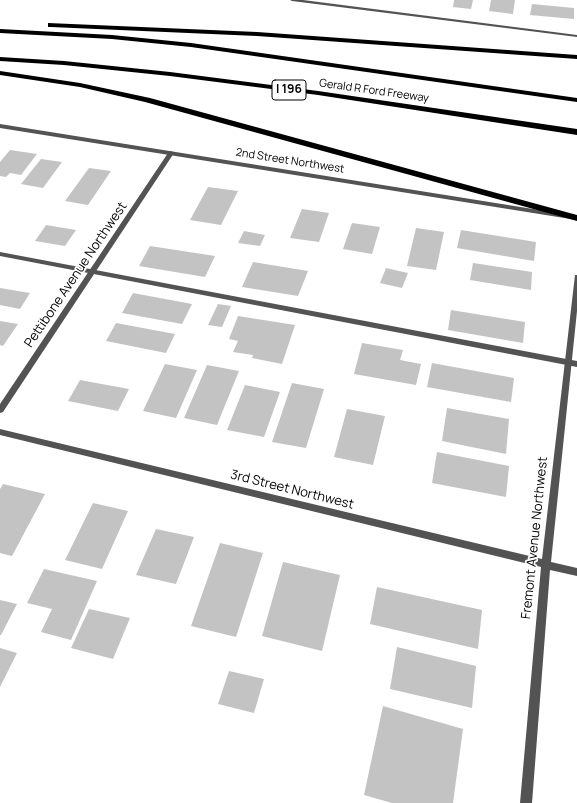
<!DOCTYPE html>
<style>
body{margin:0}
canvas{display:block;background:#fff}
</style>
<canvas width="577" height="803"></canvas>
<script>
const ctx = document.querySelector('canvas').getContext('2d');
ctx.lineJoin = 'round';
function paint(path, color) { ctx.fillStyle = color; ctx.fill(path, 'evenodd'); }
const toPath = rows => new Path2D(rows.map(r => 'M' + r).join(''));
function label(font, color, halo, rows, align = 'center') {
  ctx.font = font + ' Manrope,sans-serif'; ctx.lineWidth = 3.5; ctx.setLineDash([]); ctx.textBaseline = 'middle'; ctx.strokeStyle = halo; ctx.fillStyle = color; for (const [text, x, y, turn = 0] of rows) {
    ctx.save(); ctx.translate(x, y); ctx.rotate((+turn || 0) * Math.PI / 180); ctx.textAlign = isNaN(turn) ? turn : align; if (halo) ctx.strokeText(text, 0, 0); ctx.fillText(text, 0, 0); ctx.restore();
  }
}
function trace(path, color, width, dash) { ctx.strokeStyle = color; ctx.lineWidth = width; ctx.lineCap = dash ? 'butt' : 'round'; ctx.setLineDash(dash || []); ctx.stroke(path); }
const building = toPath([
 [454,0,473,0,471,9,453,7],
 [491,0,515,0,513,14,489,11],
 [532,4,574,8,574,19,530,15],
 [10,150,37,154,21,175,10,173,6,177,0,176,0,162],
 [41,159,62,162,43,188,21,184],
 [89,168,111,171,88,205,65,201],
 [208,187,238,191,221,225,190,220],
 [302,209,329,213,319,242,290,238],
 [352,223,380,227,372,254,343,249],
 [46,225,76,230,65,246,35,241],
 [416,228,444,232,436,270,407,266],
 [461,230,536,242,534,261,457,248],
 [244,231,265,235,260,246,238,243],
 [150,246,215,256,205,277,139,266],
 [253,262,308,271,298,296,242,287],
 [473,263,532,272,531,290,470,280],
 [386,268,408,273,402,288,380,283],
 [0,288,30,293,20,309,0,305],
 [133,293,192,304,182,324,122,313],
 [218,304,231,306,222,327,208,325],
 [451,310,525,322,523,343,448,330],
 [238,316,295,325,282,364,252,358,253,355,233,352,238,341,229,339],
 [0,321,18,324,3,346,0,345],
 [116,323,175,334,166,353,106,341],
 [362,343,403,350,400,360,421,364,416,385,354,374],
 [432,363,514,378,511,402,427,387],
 [165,364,197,370,176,418,143,411],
 [207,365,239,371,217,425,184,418],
 [80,380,129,389,118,411,68,401],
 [292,383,324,389,306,448,272,442],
 [245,385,280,392,264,437,227,430],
 [447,408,509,419,506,454,442,441],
 [347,409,385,416,373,465,334,457],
 [437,452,509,466,506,497,432,483],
 [3,484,45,494,12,556,0,553,0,489],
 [93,503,128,511,102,569,65,560],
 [156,529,194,537,176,584,136,575],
 [220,543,263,553,236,637,191,626],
 [283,562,340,575,322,651,262,636],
 [44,569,97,581,71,640,41,632,52,609,27,603],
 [377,587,482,610,478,649,370,624],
 [0,600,17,604,1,635,0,635],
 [89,609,130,618,113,659,71,648],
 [397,647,476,666,472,708,390,689],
 [0,648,17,653,0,687],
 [229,671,264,679,254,713,218,704],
 [383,706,463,729,453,803,392,803,364,795]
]);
const service = toPath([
 [0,252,577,361,577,367,0,256,0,252]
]);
const minor = toPath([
 [171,151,174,153,3,412,0,413,0,404,168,153,171,151],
 [575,275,577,275,577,311,551,562,577,568,577,576,550,570,532,803,520,803,541,567,0,435,0,429,542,559,575,275]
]);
const tertiary = toPath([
 [290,0,303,0,577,35,577,37,292,1,290,0],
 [0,124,577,216,577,220,0,128,0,124]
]);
const motorway = toPath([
 [48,23,257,32,577,55,577,59,257,36,51,27,48,27,48,23],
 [0,29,112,35,191,43,577,98,577,102,191,47,112,39,0,33,0,29],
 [0,57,64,61,170,72,318,91,577,129,577,135,318,95,170,76,64,65,0,61,0,57],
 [0,71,80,83,150,98,577,215,577,221,145,102,80,87,0,75,0,71]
]);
const farStreetnames = [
 ["Gerald R Ford Freeway",374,91,8],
 ["2nd Street Northwest",290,161,9]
];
const shields = [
 [289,90,34]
];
const shieldNames = [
 ["I 196",289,90]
];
const streetNames = [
 ["Pettibone Avenue Northwest",76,275,-56],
 ["3rd Street Northwest",292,490,14],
 ["Fremont Avenue Northwest",535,538,-84]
];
paint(building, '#c3c3c3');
paint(service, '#535353');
paint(minor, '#535353');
paint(tertiary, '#535353');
paint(motorway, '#000');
label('11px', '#000', '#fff', farStreetnames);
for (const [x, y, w] of shields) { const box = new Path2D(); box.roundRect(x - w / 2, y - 10, w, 20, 3); ctx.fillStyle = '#fff'; ctx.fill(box); trace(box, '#000', 1); }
label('bold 12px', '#000', null, shieldNames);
label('13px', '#000', '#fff', streetNames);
</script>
